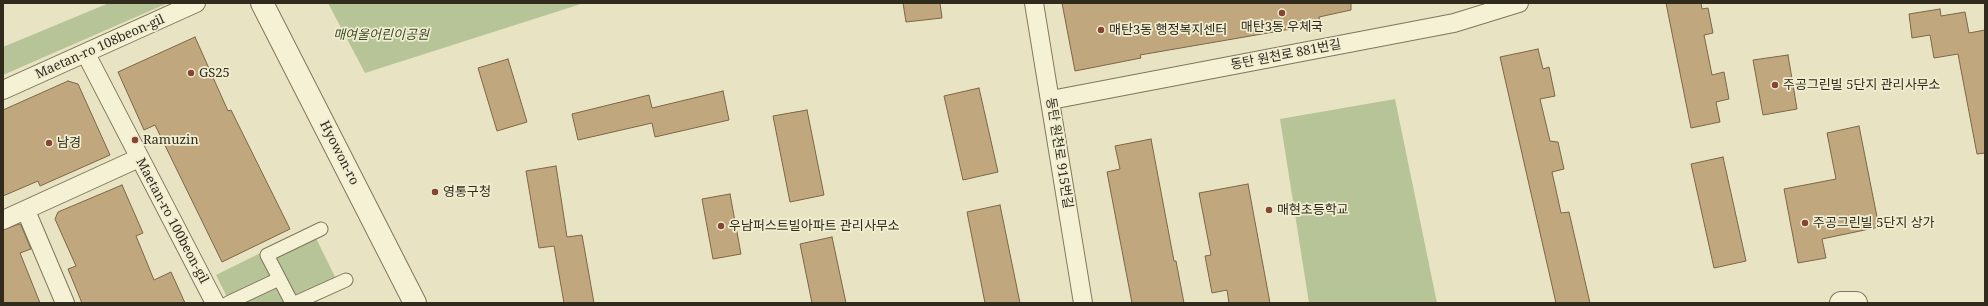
<!DOCTYPE html>
<meta charset="utf-8">
<style>
body{margin:0}
#map{position:relative;width:1988px;height:306px;overflow:hidden;background:#e8e4c3;font-family:"Noto Serif",serif}
canvas{display:block}
.frame{position:absolute;inset:0;border:4px solid #312b1e;pointer-events:none}
</style>
<div id="map">
<canvas width="1988" height="306"></canvas>
<div class="frame"></div>
</div>
<script>
const ctx = document.querySelector('canvas').getContext('2d');
ctx.lineJoin = 'round';
function paint(path, color) { ctx.fillStyle = color; ctx.fill(path, 'evenodd'); }
const toPath = rows => new Path2D(rows.map(r => 'M' + r).join(''));
function trace(path, color, width, dash) { ctx.strokeStyle = color; ctx.lineWidth = width; ctx.lineCap = dash ? 'butt' : 'round'; ctx.setLineDash(dash || []); ctx.stroke(path); }
function label(font, color, halo, rows, align = 'center') {
  ctx.font = font + ' "Noto Serif","Noto Sans KR",serif'; ctx.lineWidth = 3.5; ctx.setLineDash([]); ctx.textBaseline = 'middle'; ctx.strokeStyle = halo; ctx.fillStyle = color; for (const [text, x, y, turn = 0] of rows) {
    ctx.save(); ctx.translate(x, y); ctx.rotate((+turn || 0) * Math.PI / 180); ctx.textAlign = isNaN(turn) ? turn : align; if (halo) ctx.strokeText(text, 0, 0); ctx.fillText(text, 0, 0); ctx.restore();
  }
}
const green = toPath([
 [109,3,168,3,3,75,3,47],
 [328,3,584,3,365,73],
 [1395,99,1437,303,1309,303,1280,119],
 [311,228,340,287,306,303,230,303,216,275]
]);
const building = toPath([
 [903,3,940,3,942,18,906,22,903,3],
 [1062,3,1351,3,1351,10,1319,17,1320,24,1140,55,1141,58,1075,71,1062,3],
 [1666,3,1701,3,1702,9,1708,8,1713,33,1704,35,1712,75,1724,72,1729,99,1716,102,1720,122,1691,128,1666,3],
 [1940,9,1941,16,1965,12,1969,33,1985,30,1985,153,1977,154,1958,54,1934,58,1930,35,1912,38,1909,14,1940,9],
 [195,37,228,111,231,110,290,229,222,262,155,125,144,130,118,72,195,37],
 [1538,49,1543,69,1549,67,1555,96,1540,99,1550,141,1558,142,1564,169,1552,172,1561,213,1569,212,1590,303,1556,303,1500,57,1538,49],
 [1788,55,1797,109,1763,115,1753,60,1788,55],
 [508,59,527,122,497,131,478,68,508,59],
 [68,81,78,84,110,155,40,186,38,181,3,196,3,110,68,81],
 [979,88,998,172,963,180,944,96,979,88],
 [723,91,729,120,655,137,652,123,578,140,572,114,649,95,652,108,723,91],
 [807,110,824,195,790,202,773,116,807,110],
 [1859,126,1879,227,1822,239,1826,258,1798,263,1784,189,1836,179,1827,133,1859,126],
 [1151,139,1174,261,1176,261,1184,303,1132,303,1107,172,1120,169,1115,146,1151,139],
 [1723,157,1746,261,1714,268,1691,164,1723,157],
 [556,166,567,237,582,235,594,303,564,303,554,246,539,248,526,171,556,166],
 [1248,184,1270,303,1229,303,1227,290,1212,293,1205,256,1211,255,1199,193,1248,184],
 [122,185,143,233,136,236,154,280,171,272,185,303,82,303,68,269,76,266,55,219,58,212,122,185],
 [730,194,741,254,713,259,702,199,730,194],
 [1000,205,1020,303,985,303,967,212,1000,205],
 [19,224,21,225,31,249,20,253,40,303,3,303,3,230,19,224],
 [832,237,846,303,812,303,800,244,832,237]
]);
const pedestrian = toPath([
 [228,303,279,279],
 [292,303,267,255,321,229],
 [295,303,346,280]
]);
const minor = toPath([
 [1034,3,1083,303],
 [86,54,215,303],
 [3,90,196,3],
 [1051,100,1454,23,1519,3],
 [26,211,65,303],
 [3,220,139,158]
]);
const tertiary = toPath([
 [262,3,415,303],
 [1841,303,1856,303]
]);
const markers = [
 [1282,13,4,"#874433"],
 [1101,30,4,"#874433"],
 [191,73,4,"#874433"],
 [1775,85,4,"#874433"],
 [135,140,4,"#874433"],
 [49,143,4,"#874433"],
 [435,192,4,"#874433"],
 [1269,210,4,"#874433"],
 [1805,223,4,"#874433"],
 [721,226,4,"#874433"]
];
const poiNames = [
 ["매탄3동 우체국",1282,27,"center"],
 ["매탄3동 행정복지센터",1109,30],
 ["GS25",199,73],
 ["주공그린빌 5단지 관리사무소",1783,85],
 ["Ramuzin",143,140],
 ["남경",57,143],
 ["영통구청",443,192],
 ["매현초등학교",1277,210],
 ["주공그린빌 5단지 상가",1813,223],
 ["우남퍼스트빌아파트 관리사무소",729,226]
];
const parkNames = [
 ["매여울어린이공원",381,35]
];
const streetNames = [
 ["Maetan-ro 108beon-gil",100,47,-24],
 ["동탄 원천로 881번길",1286,55,-11],
 ["Hyowon-ro",339,153,63],
 ["동탄 원천로 915번길",1059,153,81],
 ["Maetan-ro 100beon-gil",172,221,62]
];
paint(green, '#b6c498');
paint(building, '#c1a77d');
trace(building, '#7c6645', 1);
trace(pedestrian, '#7f765c', 15);
trace(minor, '#7f765c', 20);
trace(tertiary, '#7f765c', 24);
trace(pedestrian, '#f4f1d5', 13);
trace(minor, '#f4f1d5', 18);
trace(tertiary, '#f4f1d5', 22);
for (const [x, y, r, color] of markers) { const dot = new Path2D(); dot.arc(x, y, r, 0, 2 * Math.PI); ctx.fillStyle = color; ctx.fill(dot); trace(dot, '#f0edd1', 1.5); }
label('13px', '#312b1e', '#f0edd1', poiNames, 'left');
label('italic 13px', '#3b4b27', '#f0edd1', parkNames);
label('13px', '#312b1e', '#f0edd1', streetNames);
</script>
